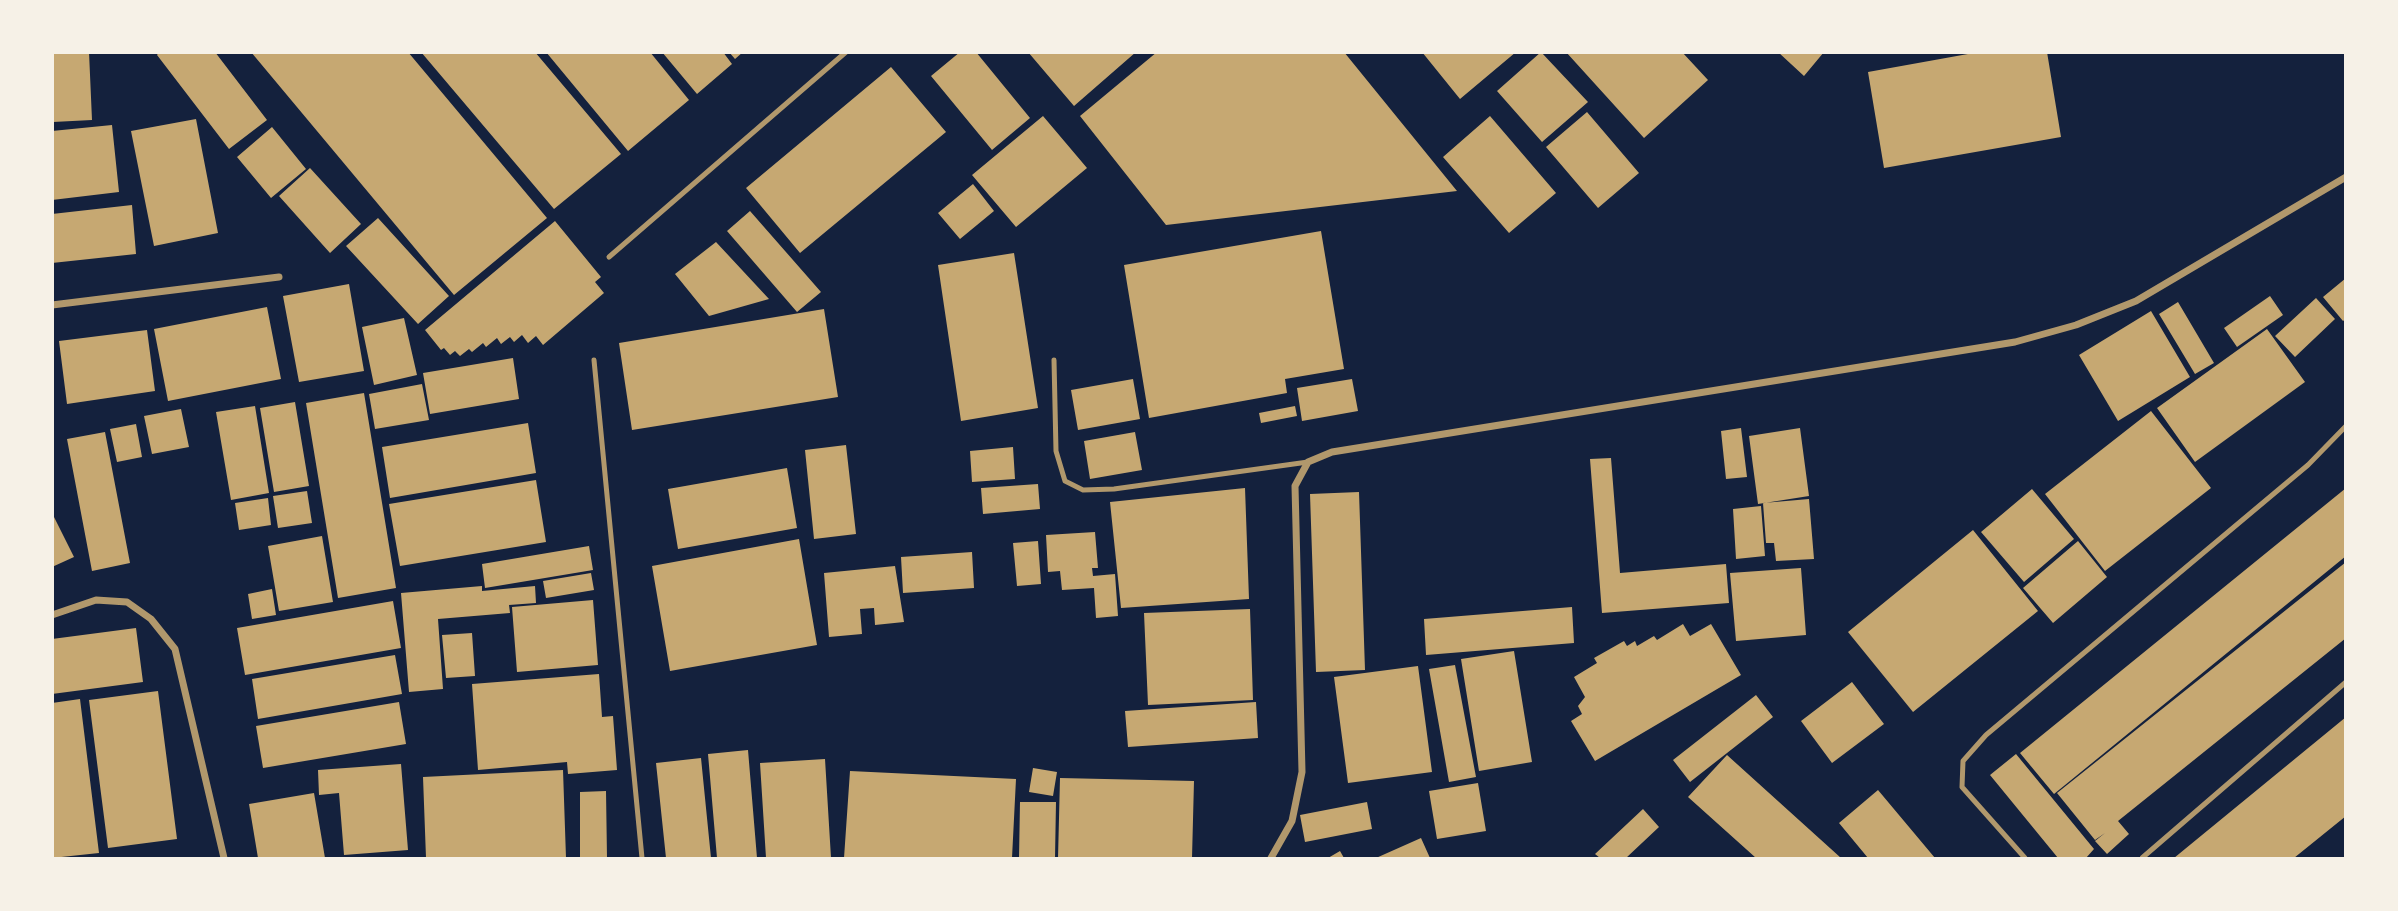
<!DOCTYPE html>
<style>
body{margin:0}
#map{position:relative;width:2398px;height:911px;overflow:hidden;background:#14213d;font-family:Rubik,sans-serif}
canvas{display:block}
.frame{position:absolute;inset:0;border:54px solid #f6f1e7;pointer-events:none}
</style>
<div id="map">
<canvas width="2398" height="911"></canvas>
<div class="frame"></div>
</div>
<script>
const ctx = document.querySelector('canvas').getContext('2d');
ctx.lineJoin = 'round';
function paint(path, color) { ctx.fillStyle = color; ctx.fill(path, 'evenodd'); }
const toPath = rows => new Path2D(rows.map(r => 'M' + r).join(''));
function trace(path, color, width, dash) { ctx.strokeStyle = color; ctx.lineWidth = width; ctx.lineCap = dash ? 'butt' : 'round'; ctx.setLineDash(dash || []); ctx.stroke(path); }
const building = toPath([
 [52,52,89,52,92,120,53,122],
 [159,52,215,52,267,120,229,149,157,55],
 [251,52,408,52,547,218,454,295],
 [421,52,535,52,621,154,554,209],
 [546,52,650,52,689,100,628,151],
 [662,52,723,52,732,64,697,94],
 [729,52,743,52,735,59],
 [960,52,976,52,1030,118,992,150,931,76],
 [1028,52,1136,52,1074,106],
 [1157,52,1344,52,1457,191,1166,225,1080,116],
 [1422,52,1516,52,1460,99],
 [1541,52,1588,102,1542,142,1497,91],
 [1566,52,1682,52,1708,80,1644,138],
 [1778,52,1824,52,1804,76],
 [1979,52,2047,52,2061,137,1884,168,1868,72],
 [891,67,946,132,800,253,746,188],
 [1587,112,1639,173,1598,208,1546,147],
 [1043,116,1087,168,1016,227,972,175],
 [1490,116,1556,193,1509,233,1443,157],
 [196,119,218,233,154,246,131,131],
 [112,125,119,192,52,200,52,131],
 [272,127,306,169,271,198,237,157],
 [310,168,361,224,330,253,279,196],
 [973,184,994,211,960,239,938,213],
 [132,205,136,254,52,263,52,214],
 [750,211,821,292,797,312,727,231],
 [378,218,449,296,418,324,346,246],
 [555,221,601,277,595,282,604,293,543,345,536,336,528,343,522,335,514,342,510,337,501,344,497,338,486,347,483,343,472,352,469,349,460,356,455,351,450,355,444,348,441,350,425,330],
 [1321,231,1344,369,1285,379,1287,393,1149,418,1124,265],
 [716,242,769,299,709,316,675,274],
 [1014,253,1038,408,961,421,938,265],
 [2346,278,2346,319,2343,321,2323,297],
 [349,284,364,371,299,382,283,296],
 [2270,296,2283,315,2237,347,2224,328],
 [2316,298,2335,319,2295,357,2275,336],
 [2178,302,2214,363,2195,374,2159,314],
 [267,307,281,379,168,401,154,329],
 [824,309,838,397,632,430,619,343],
 [2151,311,2190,377,2118,421,2079,355],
 [404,318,417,375,374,385,362,327],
 [2267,329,2305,382,2195,462,2157,408],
 [147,330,155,391,67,404,59,341],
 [513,358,519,399,430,414,423,373],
 [1133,379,1140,419,1078,430,1071,390],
 [1352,379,1358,411,1302,421,1297,388],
 [422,384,429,420,375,429,369,394],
 [364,393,396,588,338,598,306,403],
 [295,402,309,486,274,492,260,408],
 [255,406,269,493,231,500,216,412],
 [1295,406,1297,416,1261,423,1259,413],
 [181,409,189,447,152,454,144,416],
 [2151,411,2211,488,2105,571,2045,494],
 [528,423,536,473,390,498,382,447],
 [136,424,142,457,117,462,110,429],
 [1741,428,1747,477,1726,479,1721,431],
 [1800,428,1809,496,1758,504,1749,436],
 [105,432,130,563,92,571,67,439],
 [1135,432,1142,470,1090,479,1084,441],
 [846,445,856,534,814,539,805,450],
 [1013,447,1015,479,972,482,970,451],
 [1611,458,1620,573,1726,564,1729,603,1602,613,1590,459],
 [787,468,797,528,678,549,668,489],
 [536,480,546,542,400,566,389,504],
 [1038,484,1040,509,983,514,981,488],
 [1245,488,1249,599,1121,608,1110,502],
 [2346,488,2346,556,2054,794,2020,753],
 [2032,489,2074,539,2024,582,1981,532],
 [307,491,312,523,278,528,273,496],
 [1359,492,1365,670,1316,672,1310,494],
 [268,498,271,525,239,530,235,503],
 [1809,499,1814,559,1776,561,1774,543,1766,543,1763,503],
 [1761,506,1765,556,1736,559,1733,509],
 [52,513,74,557,52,567],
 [1973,530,2038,611,1913,712,1848,632],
 [1095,532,1098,568,1092,568,1093,576,1115,574,1118,616,1096,618,1094,588,1062,590,1060,571,1048,572,1046,535],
 [322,536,333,602,279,611,268,546],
 [799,539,817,645,670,671,652,566],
 [1038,541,1041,584,1017,586,1013,543],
 [2078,541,2107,577,2053,623,2023,588],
 [589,546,593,570,485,588,482,564],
 [972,552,974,588,903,593,901,557],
 [2346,562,2346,638,2118,821,2129,834,2107,854,2095,841,2105,833,2095,840,2057,793],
 [895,566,904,622,875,625,874,608,860,609,862,634,829,637,824,573],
 [1801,568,1806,635,1736,641,1730,573],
 [591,573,594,590,546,598,543,581],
 [482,586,482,591,535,586,536,603,509,605,510,613,438,619,443,689,409,692,401,593],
 [272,589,276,615,252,619,248,594],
 [593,600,598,665,517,672,512,607],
 [393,601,401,648,245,675,237,628],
 [1572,607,1574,643,1426,655,1424,619],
 [1250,609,1253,700,1148,705,1144,613],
 [1683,624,1690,636,1711,624,1741,675,1595,761,1571,721,1582,714,1578,706,1585,697,1574,677,1597,663,1594,658,1624,641,1627,646,1635,641,1637,646,1654,636,1657,640],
 [136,628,143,682,52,694,52,639],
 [472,633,475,676,446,678,442,635],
 [1514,651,1532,762,1479,771,1461,659],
 [395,655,402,694,258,719,252,679],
 [1455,665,1476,777,1449,782,1429,669],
 [1418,666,1432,772,1348,783,1334,677],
 [599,674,602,717,613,716,617,770,568,774,567,762,478,770,472,684],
 [1852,682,1884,724,1832,763,1801,721],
 [158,691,177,839,108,848,89,700],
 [1756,695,1773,717,1690,782,1673,760],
 [80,699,99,853,52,858,52,703],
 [399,702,406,744,263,768,256,726],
 [1256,702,1258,738,1128,747,1125,711],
 [2346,717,2346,816,2294,858,2174,858],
 [748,750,757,858,717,858,708,754],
 [2016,754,2094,849,2086,858,2058,858,1990,775],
 [1727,755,1841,858,1756,858,1688,797],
 [701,758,711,858,666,858,656,763],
 [825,759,831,858,766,858,760,763],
 [401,764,408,850,344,855,339,793,319,795,318,770],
 [1033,768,1057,772,1053,796,1029,792],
 [563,770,566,858,426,858,423,777],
 [850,771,1016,779,1012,858,844,858],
 [1060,778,1194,781,1192,858,1058,858],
 [1478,783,1486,831,1437,839,1429,791],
 [1878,790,1935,858,1868,858,1839,823],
 [606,791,607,858,580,858,580,792],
 [314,793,325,858,258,858,249,804],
 [1020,802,1056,802,1055,858,1019,858],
 [1367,802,1372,829,1305,842,1300,815],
 [1643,809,1659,827,1626,858,1600,858,1595,854],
 [1421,838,1430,858,1376,858],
 [1340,851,1344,858,1328,858]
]);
const service = toPath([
 [609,257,846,52],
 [594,360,642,858],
 [1054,360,1056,451,1065,481,1083,490,1114,489,1308,462],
 [2025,858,1962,787,1963,761,1986,735,2308,465,2346,426],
 [2142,858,2346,682]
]);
const minor = toPath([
 [52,305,279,277],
 [52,615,96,600,127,602,151,619,175,649,224,858],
 [1271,858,1292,821,1302,772,1295,486,1308,462,1332,452,2015,342,2076,325,2136,301,2346,177]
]);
paint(building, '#c6a872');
trace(service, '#b1986c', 5);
trace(minor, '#b1986c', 7);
</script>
